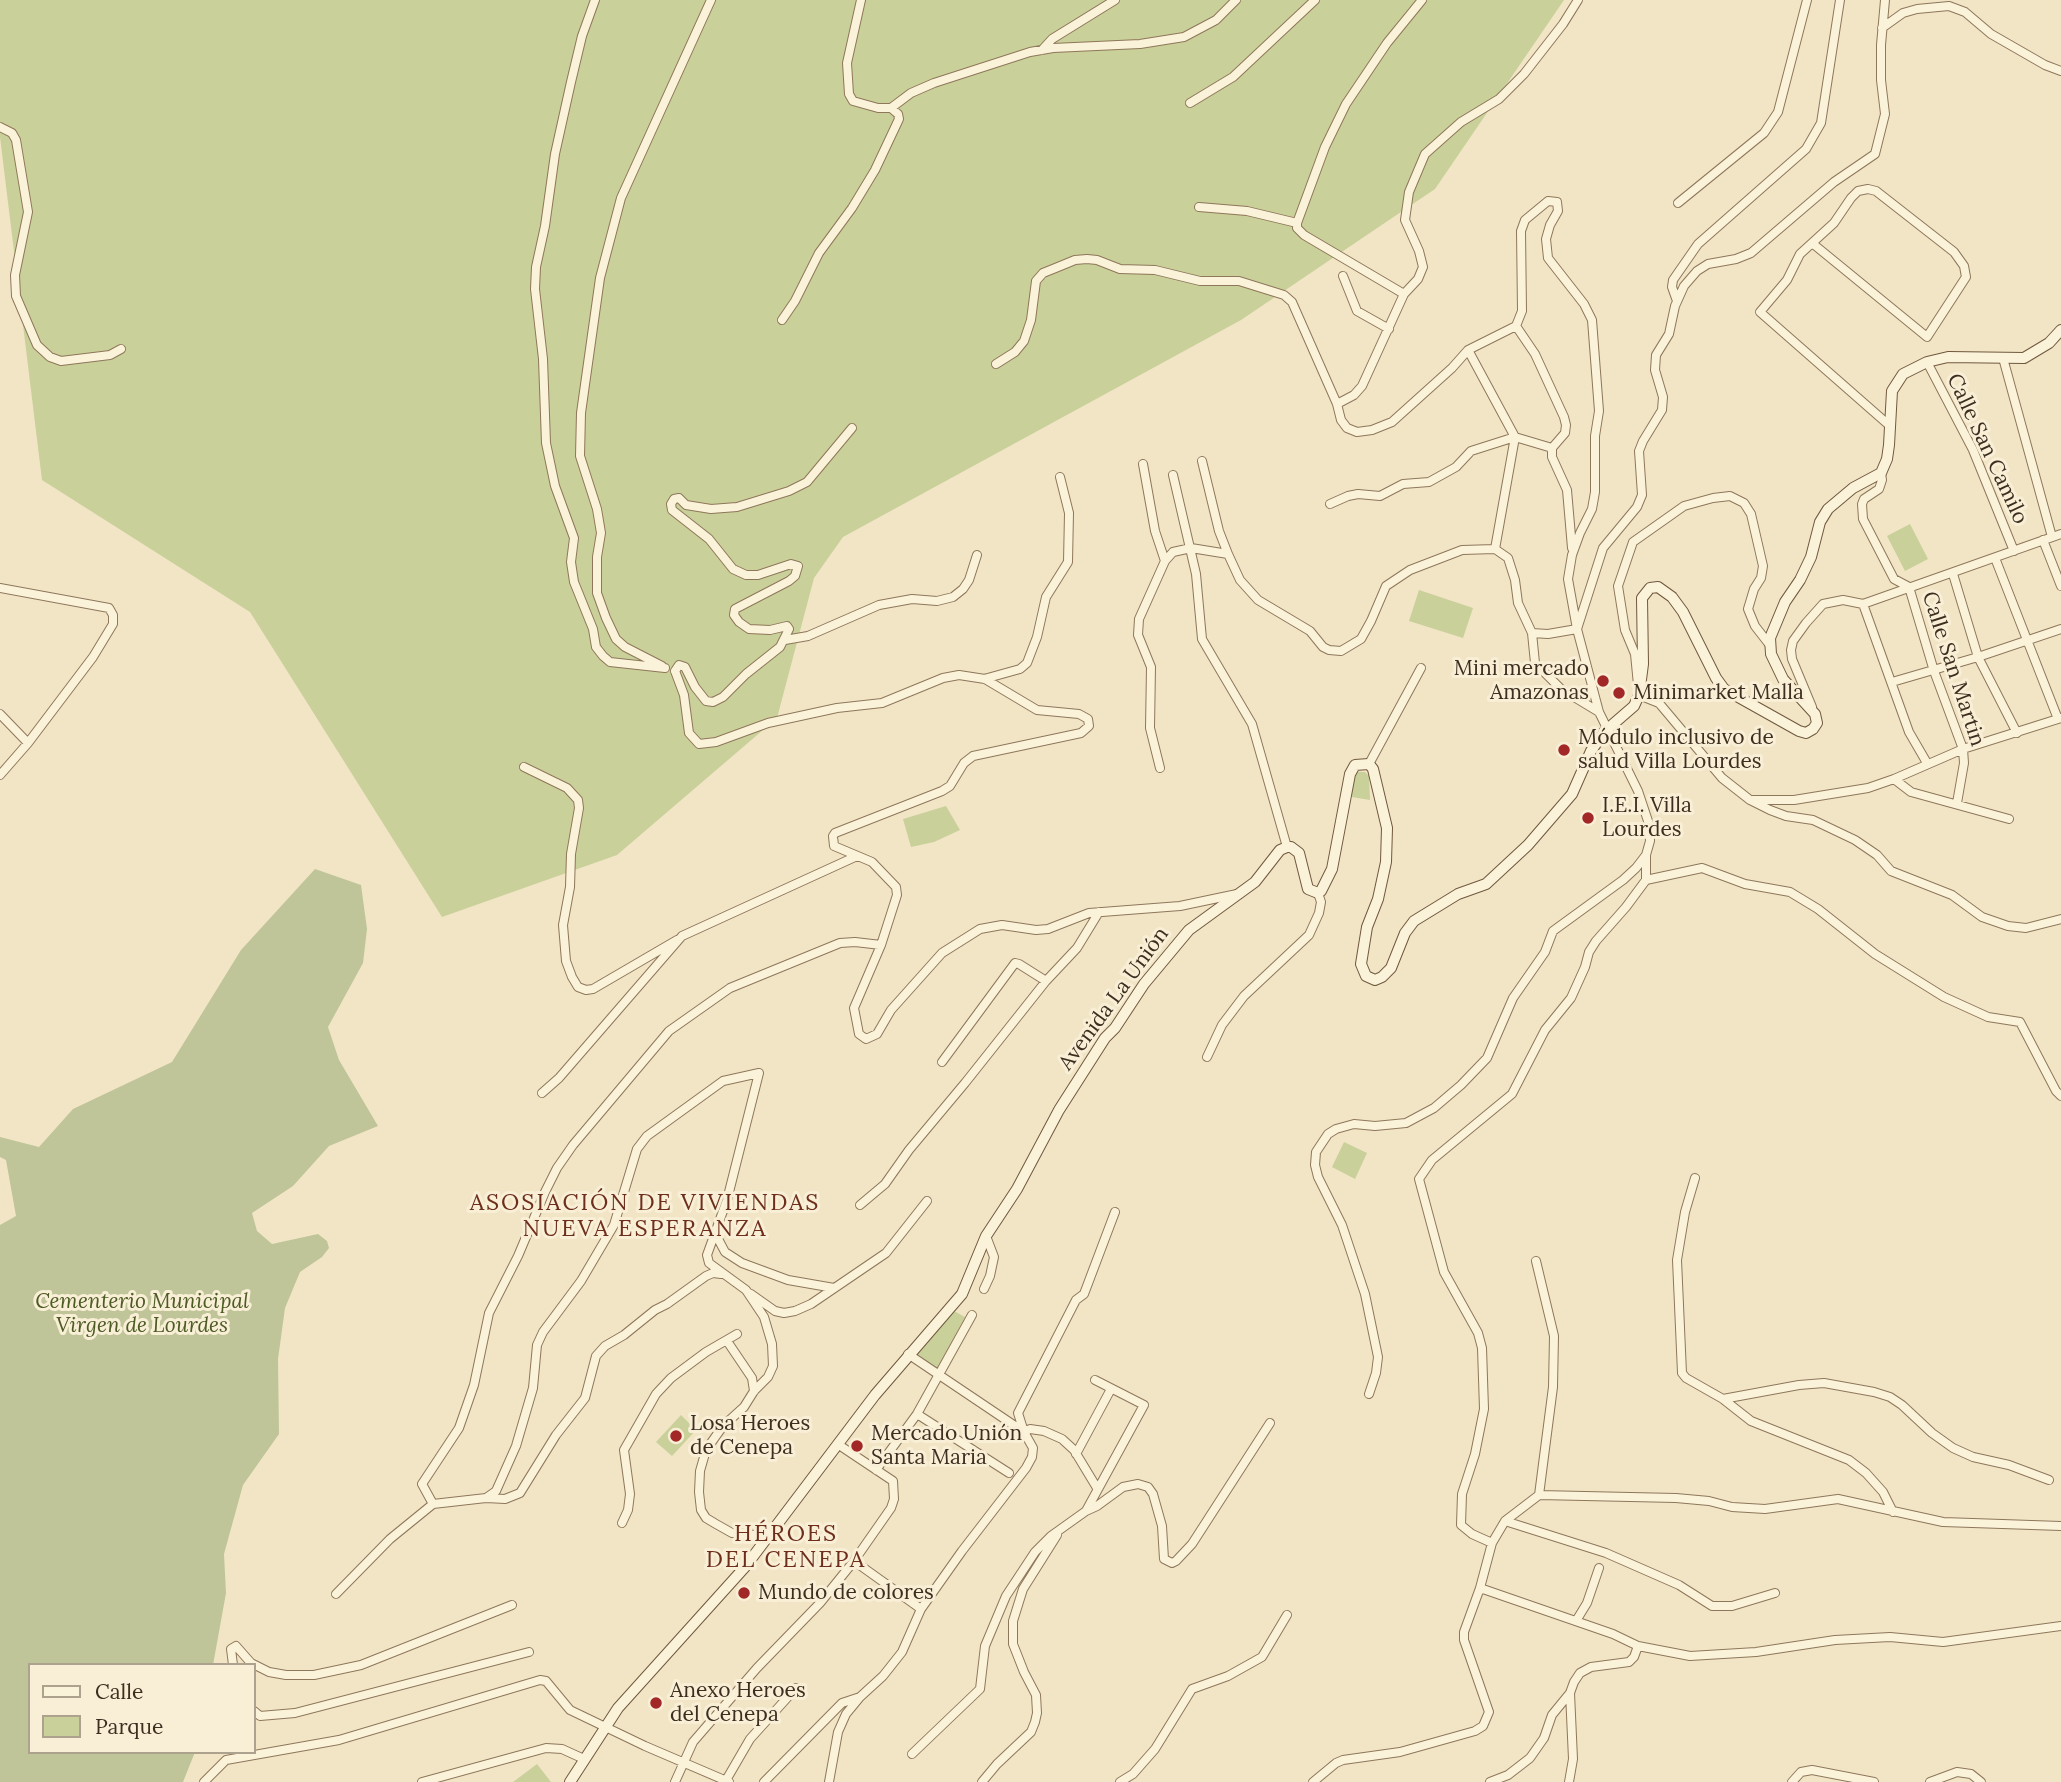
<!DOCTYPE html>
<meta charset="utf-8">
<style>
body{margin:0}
#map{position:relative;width:2061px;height:1782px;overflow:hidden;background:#f1e5c6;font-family:Lora,serif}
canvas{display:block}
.legend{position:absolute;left:28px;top:1663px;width:228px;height:91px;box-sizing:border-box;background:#f8efd6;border:2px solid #ada28d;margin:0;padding:9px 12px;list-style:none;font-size:21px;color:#3d2e1f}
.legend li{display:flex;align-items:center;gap:14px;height:35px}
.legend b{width:35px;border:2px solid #ada28d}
</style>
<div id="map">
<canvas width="2061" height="1782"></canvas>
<ul class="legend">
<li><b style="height:9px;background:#fbf2da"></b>Calle</li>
<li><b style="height:19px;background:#c9d099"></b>Parque</li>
</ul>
</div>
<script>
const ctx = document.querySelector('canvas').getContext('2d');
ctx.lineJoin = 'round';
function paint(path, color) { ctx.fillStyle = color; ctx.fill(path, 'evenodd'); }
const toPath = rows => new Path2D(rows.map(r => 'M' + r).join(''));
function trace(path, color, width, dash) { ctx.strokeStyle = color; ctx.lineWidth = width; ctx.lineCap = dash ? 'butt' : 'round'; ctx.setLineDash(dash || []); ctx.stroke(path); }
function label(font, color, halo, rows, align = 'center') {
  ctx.font = font + ' Lora,serif'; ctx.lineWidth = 6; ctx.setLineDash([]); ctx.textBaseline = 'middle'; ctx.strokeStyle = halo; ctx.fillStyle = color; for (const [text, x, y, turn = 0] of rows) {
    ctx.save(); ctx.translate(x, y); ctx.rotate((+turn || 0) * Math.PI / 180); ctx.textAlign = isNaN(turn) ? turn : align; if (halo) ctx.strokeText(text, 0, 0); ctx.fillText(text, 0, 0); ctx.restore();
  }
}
const green = toPath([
 [0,0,1564,0,1435,189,1241,320,843,537,814,578,777,718,617,855,442,917,250,612,42,480,0,137],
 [1910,524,1928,559,1905,571,1887,536],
 [1419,590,1473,608,1463,638,1409,621],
 [1357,772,1365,772,1369,776,1370,800,1352,797,1351,777],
 [946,806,960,830,934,842,911,847,903,819],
 [1344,1142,1367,1153,1355,1179,1332,1167],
 [954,1311,965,1317,936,1370,913,1354],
 [681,1415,696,1430,672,1456,656,1442],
 [537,1764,551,1782,513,1782]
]);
const cemetery = toPath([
 [315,869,361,885,367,929,363,963,328,1027,339,1060,378,1126,329,1146,293,1186,252,1213,257,1231,272,1244,318,1234,327,1241,329,1248,322,1257,300,1272,285,1308,278,1359,279,1434,243,1485,224,1554,226,1593,213,1665,30,1665,30,1752,195,1752,183,1782,0,1782,0,1225,16,1216,6,1160,0,1157,0,1137,39,1147,73,1109,172,1062,241,950]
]);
const street = toPath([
 [595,0,582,36,571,82,555,154,545,226,536,267,535,289,543,359,546,443,555,486,574,538,571,562,574,582,593,629,596,647,603,656,610,662,665,668],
 [1578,0,1563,24,1524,74,1499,99,1461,122,1425,154,1409,192,1405,220,1419,251,1423,267,1418,279,1404,294,1362,386,1354,395,1337,404,1341,420,1347,428,1357,432,1372,430,1392,422,1452,368,1468,350,1516,326,1522,311,1521,231,1525,220,1548,201,1557,202,1558,211,1550,225,1546,239,1548,258,1584,304,1592,320,1599,411,1595,436,1595,492,1592,509,1580,533,1572,555,1568,579,1577,629,1599,712,1638,791,1649,824,1650,841,1646,855,1646,880,1702,868,1745,884,1790,892,1818,909,1875,954,1944,997,1988,1017,2020,1022,2056,1091,2061,1096],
 [1882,28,1903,13,1917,9,1949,6,1965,12,1991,34,2045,65,2061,71],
 [1042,50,1052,39,1115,0],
 [1190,103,1233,77,1315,0],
 [891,108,911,93,934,83,1030,52,1053,48,1140,44,1184,37,1216,20,1236,0],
 [0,127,12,133,16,140,28,212,15,275,16,296,37,345,50,357,61,361,110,355,121,349],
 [1678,203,1764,133,1778,112,1807,0],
 [1199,207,1247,211,1297,223],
 [1812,243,1927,337,1966,277,1964,266,1954,252,1876,191,1868,189,1858,191,1851,198,1834,223,1800,254,1787,280,1760,312,1890,426],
 [1343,276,1357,311,1389,329],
 [1404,294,1304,235,1297,228,1297,223,1325,147,1346,104,1387,43,1422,0],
 [1677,301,1672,287,1673,280,1698,244,1806,149,1821,123,1840,0],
 [782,320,795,301,819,253,852,208,875,170,899,119,898,114,891,108,878,108,853,101,849,94,847,63,861,0],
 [1516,326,1535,354,1564,417,1566,425,1565,433,1552,448,1552,457,1567,490,1572,548],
 [1468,350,1515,437,1495,549],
 [2003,358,2052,537],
 [1927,362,1973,450,2014,551],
 [996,364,1015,352,1024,341,1031,320,1036,281,1043,273,1053,269,1075,260,1087,259,1097,260,1120,269,1155,270,1200,281,1239,281,1284,295,1292,302,1337,404],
 [1202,461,1219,531,1228,554],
 [1143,464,1155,531,1165,561],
 [1881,473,1882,480,1879,489,1864,499,1862,504,1863,519,1894,579,1909,587,1934,671,1963,749,1964,763,1957,803],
 [1173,475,1196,574,1202,639,1252,724,1287,847],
 [1330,504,1348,496,1358,494,1380,496,1403,484,1429,482,1456,467,1471,451,1515,437,1552,448],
 [2043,540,2061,586],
 [1995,558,2058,719],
 [1953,574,1978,657,2017,733],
 [0,588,109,608,113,615,113,624,93,657,28,743,0,775],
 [1863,604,1909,732,1927,763],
 [1532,633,1548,634,1577,629,1603,548,1637,507,1642,495,1639,451,1643,441,1662,410,1663,397,1655,370,1656,355,1669,334,1675,306,1684,286,1697,271,1708,264,1736,259,1751,253,1834,182,1875,154,1885,114,1881,80,1881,45,1885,0],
 [785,640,808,636,879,605,912,599,937,601,953,597,963,589,969,580,977,555],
 [1769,644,1755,626,1748,609,1754,589,1761,578,1763,566,1751,514,1744,503,1730,496,1713,498,1684,506,1633,542,1618,586,1625,630,1635,654,1639,695,1659,703,1722,778,1750,800,1770,810,1786,816,1813,820,1855,840,1877,855,1891,871,1952,895,1982,917,2008,926,2026,928,2061,919],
 [662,666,625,647,616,639,606,618,597,593,597,557,601,533,597,509,580,456,581,413,600,278,621,198,711,0],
 [675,671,684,695,689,733,699,744,716,742,768,723,837,708,882,703,943,678,959,675,985,679,1037,710,1079,714,1088,719,1089,726,1081,733,973,756,964,763,950,786,942,791,835,833,833,836,834,846,872,862,896,887,897,895,881,945,854,1008,859,1034,866,1039,877,1034,891,1010,942,953,980,929,1002,925,1036,930,1048,929,1089,913,1180,906,1237,894],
 [675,671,679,665,685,667,695,687,706,701,713,702,723,697,746,674,780,647,789,629,787,626,770,630,749,629,739,622,734,615,735,609,789,581,795,576,798,566,791,564,758,575,746,575,733,569,709,539,672,510,671,504,674,499,679,498,686,505,711,509,737,507,789,491,807,482,852,428],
 [984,679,1020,669,1027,663,1037,637,1046,597,1068,562,1069,513,1060,477],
 [1892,682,1978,657,2061,629],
 [1812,707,1792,659,1791,650,1793,641,1806,623,1823,604,1843,600,1863,604,2061,534],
 [0,714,28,743],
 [1369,764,1421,668],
 [524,767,567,788,578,800,579,808,571,854,570,887,563,925,566,961,572,977,578,987,586,990,593,989,677,940],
 [1160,768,1150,728,1151,667,1138,635,1139,619,1165,561,1173,552,1191,548,1228,554,1240,580,1258,600,1310,631,1323,647,1329,650,1341,651,1361,639,1371,621,1386,586,1410,570,1462,550,1495,549,1508,558,1515,580,1518,603,1532,633,1535,663,1561,689,1599,712],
 [1894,779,1911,792,2009,819],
 [1753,800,1794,800,1868,788,1894,779,1963,749,2061,718],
 [1207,1057,1222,1025,1244,996,1309,935,1319,913,1321,902,1318,893],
 [942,1062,1015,963,1019,964,1046,981],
 [542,1093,559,1078,682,936,857,856],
 [1695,1178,1685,1212,1677,1260,1682,1373,1686,1378,1723,1399,1751,1421,1849,1460,1866,1473,1883,1492,1893,1512],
 [860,1205,885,1184,909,1150,965,1083,1046,981,1077,948,1099,912],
 [716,1235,725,1252,742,1263,788,1280,834,1288],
 [1536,1261,1554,1336,1553,1387,1539,1495],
 [984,1289,990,1276,994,1257,986,1236],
 [751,1294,775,1311,784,1313,795,1311,811,1304,886,1253,927,1201],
 [727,1341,752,1378,754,1391],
 [1369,1394,1376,1373,1378,1357,1365,1294,1342,1225,1318,1177,1315,1165,1316,1152,1328,1134,1336,1129,1354,1124,1375,1126,1406,1123,1434,1108,1461,1085,1487,1058,1513,998,1545,952,1553,931,1623,880,1636,868,1646,855],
 [1723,1399,1799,1385,1824,1383,1874,1392,1890,1397,1902,1405,1932,1433,1953,1448,1973,1457,2009,1465,2049,1480],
 [917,1414,1009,1473],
 [1076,1454,1111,1389],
 [876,1470,917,1414,972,1315],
 [1097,1488,1074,1450,1062,1439,1044,1431,1030,1429,1024,1432,1018,1413,1076,1300,1084,1294,1115,1212],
 [486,1498,496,1491,516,1446,533,1388,537,1345,543,1332,581,1281,614,1225,637,1149,647,1136,723,1081,759,1073,727,1200,707,1255,709,1263,746,1290,764,1317,772,1344,773,1366,768,1377,754,1391,744,1407,723,1426,706,1450,700,1471,699,1492,701,1510,706,1518,716,1524,732,1533,767,1536],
 [433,1504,422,1484,459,1428,474,1385,489,1313,518,1256,545,1192,557,1168,573,1145,669,1031,730,988,840,943,855,942,881,945],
 [1086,1511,1097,1506,1123,1487,1138,1484,1148,1487,1153,1494,1162,1526,1164,1559,1172,1563,1176,1561,1192,1544,1270,1423],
 [1505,1521,1606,1553,1679,1585,1712,1606,1732,1606,1775,1593],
 [622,1523,628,1510,630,1494,624,1450,656,1394,671,1378,706,1352,737,1334],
 [2061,1526,1943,1522,1838,1499,1765,1509,1732,1507,1709,1501,1676,1498,1539,1495,1505,1521,1492,1543,1480,1588,1613,1634,1638,1646,1690,1656,1756,1652,1835,1640,1890,1637,1943,1642,2061,1626],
 [1492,1543,1472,1534,1461,1525,1462,1494,1475,1454,1484,1409,1482,1348,1478,1333,1444,1272,1419,1179,1432,1160,1512,1094,1545,1030,1571,998,1585,967,1589,952,1596,941,1626,907,1646,880],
 [854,1561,921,1609],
 [336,1594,390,1539,433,1504,486,1498,505,1499,520,1493,556,1435,585,1398,596,1356,605,1346,624,1335,655,1310,667,1304,706,1276,713,1273,721,1274],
 [1576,1621,1587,1603,1599,1568],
 [233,1665,231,1649,236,1646,251,1663,269,1672,286,1675,314,1675,361,1665,512,1605],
 [254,1711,260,1716,295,1713,529,1652],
 [912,1754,980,1689,985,1646,1006,1596,1035,1552,1051,1536,1086,1511,1144,1405,1095,1380],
 [204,1782,226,1760,339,1740,540,1680,546,1681,570,1710,645,1746,729,1782],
 [422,1782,546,1748,562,1749,584,1759],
 [675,1782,693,1742,757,1668,820,1603,854,1561,891,1508,894,1499,893,1481,839,1445],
 [725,1782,750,1739,796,1688],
 [764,1782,842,1703,860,1697,883,1676,902,1652,921,1609,962,1551,1026,1468,1032,1457,1033,1448,1024,1432,908,1354],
 [829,1782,838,1732,846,1714,860,1697],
 [982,1782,997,1764,1031,1732,1035,1722,1037,1713,1036,1695,1024,1672,1013,1644,1013,1621,1023,1589,1057,1535],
 [1120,1782,1133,1774,1155,1749,1192,1689,1228,1676,1262,1657,1287,1615],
 [1313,1782,1336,1763,1343,1760,1400,1752,1475,1731,1483,1726,1489,1712,1464,1640,1464,1632,1480,1588],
 [1490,1782,1508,1775,1530,1758,1544,1738,1552,1715,1570,1693],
 [1569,1782,1573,1759,1570,1693,1574,1682,1580,1673,1591,1667,1629,1662,1634,1657,1638,1646],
 [1792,1782,1801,1772,1812,1770,1874,1782],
 [1930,1782,1957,1772,1971,1774,1981,1782]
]);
const secondary = toPath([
 [570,1782,618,1708,745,1567,875,1395,962,1294,986,1236,1017,1189,1059,1110,1105,1038,1115,1028,1144,984,1189,930,1255,882,1280,850,1287,847,1291,847,1299,853,1308,889,1318,893,1321,891,1332,869,1350,774,1355,765,1369,764,1373,769,1387,828,1386,862,1378,899,1367,927,1361,964,1366,976,1375,980,1382,977,1391,968,1405,933,1414,921,1458,894,1486,884,1528,845,1572,794,1591,751,1604,732,1634,706,1639,695,1643,664,1642,598,1650,588,1658,587,1672,597,1683,612,1716,678,1724,689,1799,731,1806,733,1813,729,1817,723,1815,714,1783,679,1771,654,1770,638,1785,602,1800,580,1811,557,1820,522,1828,509,1853,488,1881,473,1887,459,1889,445,1892,391,1903,374,1927,362,1948,357,2024,358,2049,343,2061,330]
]);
const markers = [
 [1603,681,7,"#a12826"],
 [1619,693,7,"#a12826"],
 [1564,750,7,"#a12826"],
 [1588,818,7,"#a12826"],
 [676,1436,7,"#a12826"],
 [857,1446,7,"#a12826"],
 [744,1593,7,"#a12826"],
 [656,1703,7,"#a12826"]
];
const streetNames = [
 ["Calle San Camilo",1987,449,65],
 ["Calle San Martin",1953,669,72],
 ["Avenida La Unión",1114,999,-54]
];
const poiNames = [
 ["Mini mercado",1589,669,"right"],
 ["Amazonas",1589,693,"right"],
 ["Minimarket Malla",1633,693],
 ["Módulo inclusivo de",1578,738],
 ["salud Villa Lourdes",1578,762],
 ["I.E.I. Villa",1602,806],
 ["Lourdes",1602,830],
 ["Losa Heroes",690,1424],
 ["de Cenepa",690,1448],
 ["Mercado Unión",871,1434],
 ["Santa Maria",871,1458],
 ["Mundo de colores",758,1593],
 ["Anexo Heroes",670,1691],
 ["del Cenepa",670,1715]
];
const parkNames = [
 ["Cementerio Municipal",142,1302],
 ["Virgen de Lourdes",142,1326]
];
const neighbourhoodNames = [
 ["ASOSIACIÓN DE VIVIENDAS",645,1203],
 ["NUEVA ESPERANZA",645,1229],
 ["HÉROES",786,1534],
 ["DEL CENEPA",786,1560]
];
paint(green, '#c9d099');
paint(cemetery, '#bfc598');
trace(street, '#8e775a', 10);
trace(secondary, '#70583d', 12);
trace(street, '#fbf2da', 8);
trace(secondary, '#fbf2da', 10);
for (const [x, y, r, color] of markers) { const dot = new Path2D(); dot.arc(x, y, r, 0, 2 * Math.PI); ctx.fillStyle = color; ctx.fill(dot); trace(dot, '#f8efd6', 2.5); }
label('21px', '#3d2e1f', '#f8efd6', streetNames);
label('21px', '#3d2e1f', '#f8efd6', poiNames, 'left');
label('italic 21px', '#4c5b24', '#f8efd6', parkNames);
ctx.letterSpacing = '2px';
label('23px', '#6d2e1b', '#f8efd6', neighbourhoodNames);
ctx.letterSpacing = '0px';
</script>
